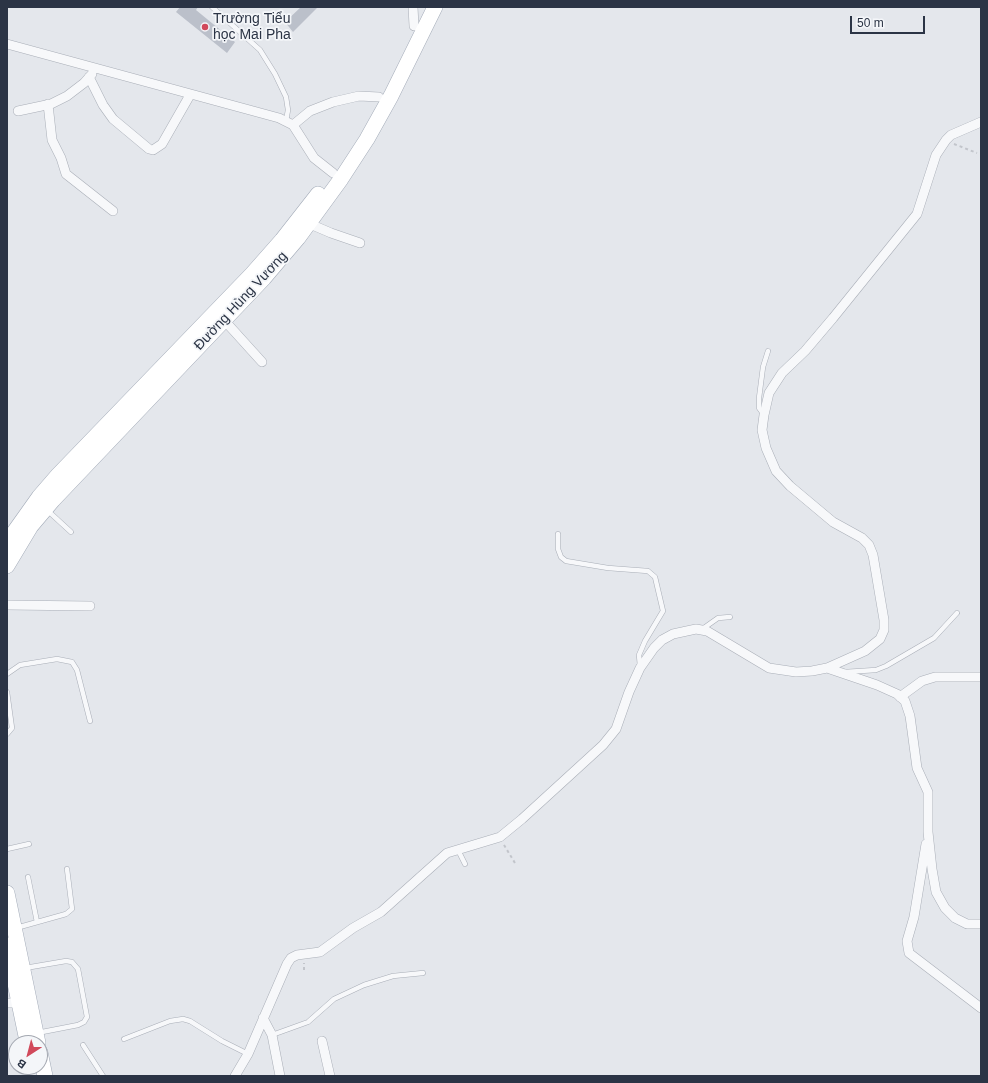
<!DOCTYPE html>
<meta charset="utf-8">
<style>
body{margin:0}
#map{position:relative;width:988px;height:1083px;overflow:hidden;background:#e4e7ec;font-family:Helvetica,sans-serif}
canvas{display:block}
.frame{position:absolute;inset:0;border:8px solid #2b3445;pointer-events:none}
.north{position:absolute;left:8px;top:1035px;width:40px;height:40px;box-sizing:border-box;background:#f4f6f9;border:1px solid #a4a8b1;border-radius:50%;rotate:216deg;font-size:11px;font-weight:700;line-height:16px;text-align:center;color:#2b3445}
.north::after{content:'';display:block;margin:auto;width:14px;height:18px;background:#d1495b;clip-path:polygon(50% 0,100% 100%,50% 72%,0 100%)}
.scale{position:absolute;left:850px;top:16px;width:75px;height:18px;box-sizing:border-box;border:2px solid #2b3445;border-top:0;padding-left:5px;font-size:12px;line-height:14px;white-space:nowrap;color:#2b3445;-webkit-text-stroke:3px #f4f6f9;paint-order:stroke}
</style>
<div id="map">
<canvas width="988" height="1083"></canvas>
<div class="frame"></div>
<div class="north">B</div>
<div class="scale">50 m</div>
</div>
<script>
const ctx = document.querySelector('canvas').getContext('2d');
ctx.lineJoin = 'round';
function paint(path, color) { ctx.fillStyle = color; ctx.fill(path, 'evenodd'); }
const toPath = rows => new Path2D(rows.map(r => 'M' + r).join(''));
function trace(path, color, width, dash) { ctx.strokeStyle = color; ctx.lineWidth = width; ctx.lineCap = dash ? 'butt' : 'round'; ctx.setLineDash(dash || []); ctx.stroke(path); }
function label(font, color, halo, rows, align = 'center') {
  ctx.font = font + ' Helvetica,sans-serif'; ctx.lineWidth = 3.5; ctx.setLineDash([]); ctx.textBaseline = 'middle'; ctx.strokeStyle = halo; ctx.fillStyle = color; for (const [text, x, y, turn = 0] of rows) {
    ctx.save(); ctx.translate(x, y); ctx.rotate((+turn || 0) * Math.PI / 180); ctx.textAlign = isNaN(turn) ? turn : align; if (halo) ctx.strokeText(text, 0, 0); ctx.fillText(text, 0, 0); ctx.restore();
  }
}
const building = toPath([
 [180,7,198,7,196,10,235,42,227,53,176,12],
 [301,7,318,7,293,32,285,22]
]);
const path = toPath([
 [954,144,977,153],
 [504,845,515,863],
 [304,970,304,963]
]);
const service = toPath([
 [212,7,260,50,275,74,286,97,288,110,286,121],
 [764,415,759,408,759,398,763,367,768,351],
 [47,510,71,532],
 [558,534,558,549,561,557,566,561,608,568,648,571,655,577,663,611,645,641,639,655,640,666],
 [701,630,718,618,730,617],
 [845,672,876,670,886,666,934,638,957,613],
 [7,674,20,665,57,659,72,662,77,670,90,721],
 [7,692,12,728,7,734],
 [7,849,29,844],
 [458,850,465,864],
 [28,877,37,922],
 [16,928,66,914,72,909,67,869],
 [25,968,66,961,72,962,78,969,87,1017,84,1022,78,1025,37,1033],
 [272,1035,308,1022,334,999,364,985,393,976,423,973],
 [124,1039,170,1021,183,1019,190,1021,222,1041,248,1054],
 [83,1045,103,1076]
]);
const minor = toPath([
 [413,7,414,26],
 [7,44,279,118,293,125,314,158,333,173],
 [89,77,103,105,113,119,149,149,153,150,162,144,190,95],
 [48,104,52,140,61,158,66,174,113,211],
 [18,111,51,104,67,96,84,83,92,74],
 [293,125,310,111,333,102,359,96,379,97],
 [310,224,331,233,360,243],
 [224,320,262,362],
 [7,605,90,606],
 [827,668,877,685,897,694,905,701,910,716,917,768,928,792,928,832,932,869,936,892,945,908,955,918,967,924,981,924],
 [900,697,922,681,935,677,981,677],
 [926,844,914,917,907,941,909,953,981,1008],
 [7,1003,19,1003],
 [263,1018,272,1035,280,1076],
 [322,1041,330,1076],
 [235,1076,248,1054,287,964,291,958,297,955,320,952,353,928,381,912,447,853,500,837,522,819,603,745,616,729,629,692,640,668,654,648,662,640,673,634,696,629,707,631,769,668,796,672,812,671,827,668,865,651,880,639,884,630,884,620,873,555,869,545,862,538,833,522,790,486,776,471,766,448,762,430,764,415,769,393,782,373,805,351,833,318,917,214,936,155,946,140,951,135,981,122]
]);
const primary = toPath([
 [7,542,39,497,58,475,252,274,282,240,318,194],
 [7,566,31,526,53,500,264,278,298,238,341,179,367,139,391,96,435,7],
 [7,893,38,1043],
 [7,945,26,1036],
 [40,1052,45,1076]
]);
const markers = [
 [205,27,4,"#d1495b"]
];
const poiNames = [
 ["Trường Tiểu",213,19],
 ["học Mai Pha",213,35]
];
const streetNames = [
 ["Đường Hùng Vương",241,301,-47]
];
paint(building, '#bbc0ca');
trace(service, '#a9aeb7', 5.5);
trace(minor, '#a9aeb7', 10);
trace(primary, '#a3abb8', 16);
trace(path, '#c2c5cb', 2, [3, 3]);
trace(service, '#f7f8fa', 4.5);
trace(minor, '#f7f8fa', 9);
trace(primary, '#fff', 15);
for (const [x, y, r, color] of markers) { const dot = new Path2D(); dot.arc(x, y, r, 0, 2 * Math.PI); ctx.fillStyle = color; ctx.fill(dot); trace(dot, '#f4f6f9', 1.5); }
label('14px', '#2b3445', '#f4f6f9', poiNames, 'left');
label('14px', '#2b3445', '#f4f6f9', streetNames);
</script>
